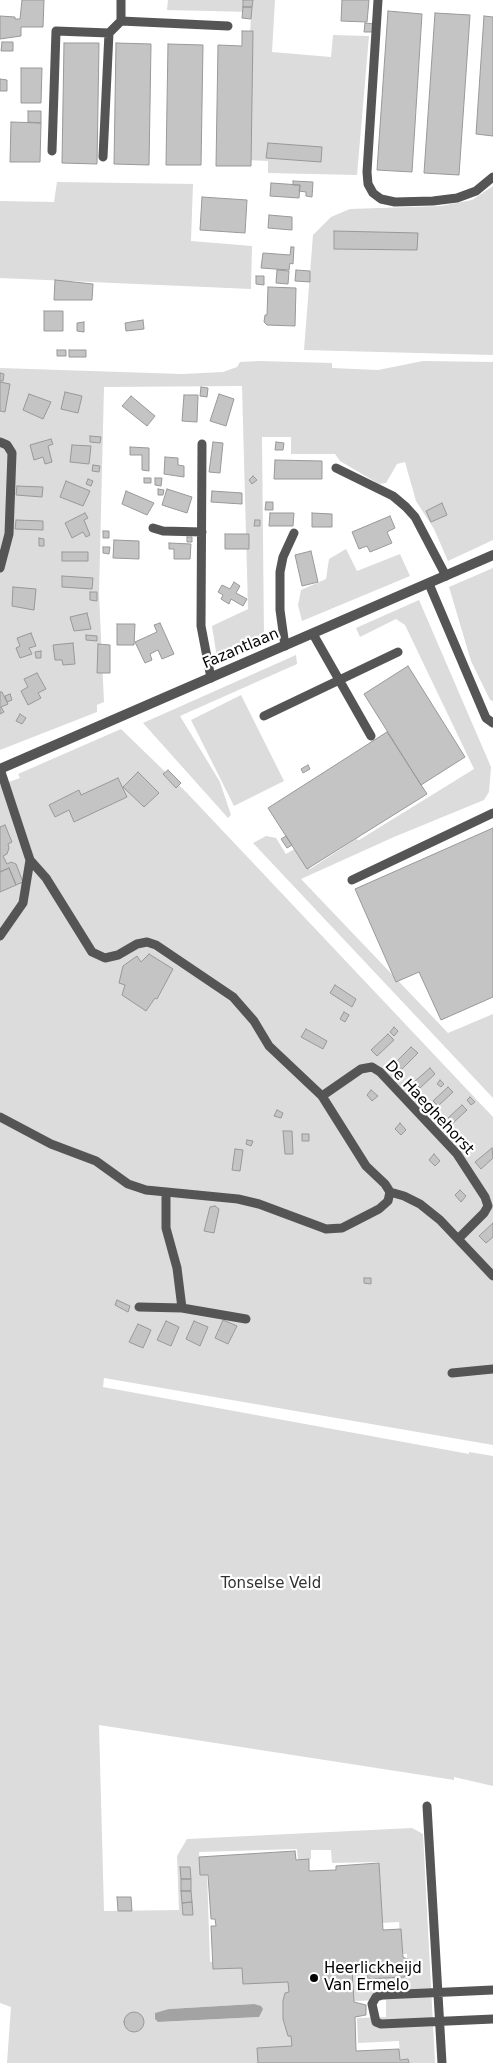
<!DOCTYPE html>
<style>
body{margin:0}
canvas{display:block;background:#fff}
</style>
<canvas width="493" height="2063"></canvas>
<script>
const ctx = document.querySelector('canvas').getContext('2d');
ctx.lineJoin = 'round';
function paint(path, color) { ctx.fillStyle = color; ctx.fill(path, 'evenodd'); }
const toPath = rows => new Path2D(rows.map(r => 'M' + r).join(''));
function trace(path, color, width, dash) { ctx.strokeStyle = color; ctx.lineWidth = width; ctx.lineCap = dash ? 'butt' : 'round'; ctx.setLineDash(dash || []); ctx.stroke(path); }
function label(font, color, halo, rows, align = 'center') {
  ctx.font = font + ' "DejaVu Sans",sans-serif'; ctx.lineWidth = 4.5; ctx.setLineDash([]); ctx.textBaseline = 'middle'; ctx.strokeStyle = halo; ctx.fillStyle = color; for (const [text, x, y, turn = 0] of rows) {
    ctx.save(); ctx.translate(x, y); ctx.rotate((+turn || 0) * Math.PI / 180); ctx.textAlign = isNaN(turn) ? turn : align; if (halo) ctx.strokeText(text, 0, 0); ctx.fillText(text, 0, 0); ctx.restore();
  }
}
const green = toPath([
 [168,0,275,0,272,52,331,57,333,35,369,36,357,175,268,173,268,161,246,160,251,12,167,10],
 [57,182,193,184,191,241,252,246,251,289,0,278,0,201,54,202],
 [493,186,493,355,304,350,313,235,331,217,350,209,441,206,472,200],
 [259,361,332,363,332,368,378,370,423,361,493,362,493,540,448,561,434,529,416,501,405,462,397,464,386,483,379,484,340,461,335,454,291,454,291,437,262,437,264,638,217,658,212,626,248,609,242,386,104,387,99,594,104,702,97,705,97,712,0,750,0,368,182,374,223,372,237,367,240,362],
 [346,549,357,571,400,554,410,576,302,621,298,605,301,590,326,579,329,559],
 [493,568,493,701,490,700,471,661,449,587],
 [419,600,491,767,489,792,484,800,394,837,301,879,448,1033,493,1014,493,1098,253,843,266,836,276,838,286,854,296,848,310,869,356,839,359,840,474,769,405,625,396,619,360,637,356,628],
 [296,655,297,664,180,716,220,782,231,815,228,818,143,723],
 [241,695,284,781,234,806,191,720],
 [121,729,187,793,493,1117,493,1445,104,1378,103,1387,469,1454,469,1452,493,1456,493,1786,454,1777,454,1780,99,1725,104,1911,179,1910,177,1856,187,1839,412,1828,423,1834,435,2063,409,2063,408,2059,400,2059,399,2041,358,2043,357,2018,386,2017,386,2000,353,2001,352,1967,407,1965,407,1954,401,1954,399,1922,381,1923,379,1862,332,1863,331,1850,311,1850,311,1859,298,1860,297,1849,199,1852,200,1874,207,1874,210,1962,252,1961,301,1969,307,2050,258,2063,7,2063,11,2007,0,2003,0,785,20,778,18,774],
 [254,2004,259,2017,159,2022,155,2018,169,2009]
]);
const water = toPath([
 [254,2004,261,2006,263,2009,259,2017,158,2022,155,2019,155,2013,169,2009]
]);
const building = toPath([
 [22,0,44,0,43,27,21,27,21,36,0,39,0,16,15,17,15,19,20,19,22,0],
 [243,0,253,0,252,7,243,7,243,0],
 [342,0,369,0,367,22,341,21,342,0],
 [243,7,252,7,251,19,242,18,243,7],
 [388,11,422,14,412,172,377,170,388,11],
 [435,13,470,15,459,175,424,173,435,13],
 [484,16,493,17,493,136,476,134,484,16],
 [365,23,375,24,374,32,364,32,365,23],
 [242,31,253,31,251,166,216,166,218,45,242,46,242,31],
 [2,42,13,42,13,51,1,51,2,42],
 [64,43,99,43,97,164,62,163,64,43],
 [116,43,151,44,149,165,114,164,116,43],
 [168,44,203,45,201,165,166,165,168,44],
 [21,68,42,68,41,103,21,103,21,68],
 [0,79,7,80,7,91,0,91,0,79],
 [28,111,41,111,41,123,28,122,28,111],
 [11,122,41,123,40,162,10,162,11,122],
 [268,143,322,147,321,162,266,158,268,143],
 [293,181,313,182,312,197,306,196,306,192,299,191,300,185,293,185,293,181],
 [271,183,300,185,299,198,270,196,271,183],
 [202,197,247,200,245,233,200,230,202,197],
 [269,215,292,217,292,230,268,228,269,215],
 [334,231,418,233,417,250,334,249,334,231],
 [291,247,294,247,293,264,290,263,289,270,261,268,263,253,290,255,291,247],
 [277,270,289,271,288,284,276,283,277,270],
 [296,270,310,271,310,282,295,281,296,270],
 [256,276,264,276,264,285,256,284,256,276],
 [55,280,93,284,92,300,54,300,55,280],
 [268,287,296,288,295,326,267,325,264,322,265,315,267,315,268,287],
 [44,311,63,311,63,331,44,331,44,311],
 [143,320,144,329,126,331,125,323,143,320],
 [84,322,84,332,77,331,77,323,84,322],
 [57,350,66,350,66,356,57,356,57,350],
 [69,350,86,350,86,357,69,357,69,350],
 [0,373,4,374,3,381,0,381,0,373],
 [0,382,10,384,5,412,0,411,0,382],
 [201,387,208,388,207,397,200,396,201,387],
 [65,392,82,396,78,413,61,409,65,392],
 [29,394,51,402,43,419,23,410,29,394],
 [219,394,234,399,226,426,210,421,219,394],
 [184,395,198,395,197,422,182,421,184,395],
 [131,396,155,416,147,426,122,406,131,396],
 [90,436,101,437,100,443,90,442,90,436],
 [51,439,53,444,48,446,52,462,45,464,43,457,34,460,30,445,51,439],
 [213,442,223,443,220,473,209,472,213,442],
 [276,442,284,443,283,450,275,450,276,442],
 [72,445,91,446,89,464,70,462,72,445],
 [130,447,149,448,149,471,142,470,142,455,130,455,130,447],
 [165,457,178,458,178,465,184,466,184,477,164,474,165,457],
 [275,460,322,461,322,479,274,479,275,460],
 [93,465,100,466,99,472,92,471,93,465],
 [253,476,257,480,252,484,249,480,253,476],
 [144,478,151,478,151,483,144,483,144,478],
 [155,478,162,478,161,486,155,485,155,478],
 [88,479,93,481,91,486,86,484,88,479],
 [66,481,90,491,83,506,60,497,66,481],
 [17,486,43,487,42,497,16,495,17,486],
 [158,489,164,490,163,495,158,495,158,489],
 [167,489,192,497,187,513,162,505,167,489],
 [126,491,154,503,147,515,122,504,126,491],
 [212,491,242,493,242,504,211,502,212,491],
 [266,502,273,502,273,510,265,510,266,502],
 [442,503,447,515,431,522,426,511,442,503],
 [85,513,88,518,84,520,90,535,86,537,83,532,72,538,65,523,85,513],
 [270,513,294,513,293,526,269,526,270,513],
 [312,513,332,514,332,527,312,527,312,513],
 [390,516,395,528,387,532,392,543,370,552,367,546,359,549,352,532,390,516],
 [16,520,43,521,43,530,15,529,16,520],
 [255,520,260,520,260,526,254,526,255,520],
 [103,531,109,531,109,538,103,538,103,531],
 [225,534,249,534,249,549,225,549,225,534],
 [187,537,192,537,192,542,187,542,187,537],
 [39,538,44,539,44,546,39,546,39,538],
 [114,540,139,541,139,559,113,558,114,540],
 [169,543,191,544,190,559,174,559,174,549,169,549,169,543],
 [103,547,110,547,109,554,103,553,103,547],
 [311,551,318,582,302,586,295,555,311,551],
 [62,552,88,552,88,561,62,561,62,552],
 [62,576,93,578,92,589,62,587,62,576],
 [234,582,240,586,236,593,247,599,243,606,231,599,229,604,221,599,223,595,218,592,222,585,230,589,234,582],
 [13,587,36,589,34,610,12,606,13,587],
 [90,592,97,592,97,601,90,600,90,592],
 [87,613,91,629,74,631,70,617,87,613],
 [160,623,174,654,162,659,158,650,150,654,152,660,145,663,135,642,157,632,154,625,160,623],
 [117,624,135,624,134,645,117,645,117,624],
 [31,633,36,646,29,648,32,654,20,658,16,648,20,646,17,638,31,633],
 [86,635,97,636,97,641,86,640,86,635],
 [73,643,75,664,63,665,62,660,55,660,53,645,73,643],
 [98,644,110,645,110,673,97,673,98,644],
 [41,651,41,658,36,658,35,652,41,651],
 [408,666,465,757,421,785,364,694,408,666],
 [37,673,46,689,38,693,41,698,28,705,21,691,28,687,24,679,37,673],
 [0,692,2,692,8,704,1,707,4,712,0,714,0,692],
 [10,694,12,700,7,702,5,696,10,694],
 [20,714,26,718,22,724,16,721,20,714],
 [387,732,427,794,307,869,268,808,387,732],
 [308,765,310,769,303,773,301,769,308,765],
 [168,770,181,783,176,788,163,774,168,770],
 [138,772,159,793,144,807,123,787,138,772],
 [118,778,127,797,74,822,69,810,55,817,49,805,79,790,81,795,118,778],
 [5,825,12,842,8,844,9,848,7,854,3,856,7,864,11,862,16,864,23,882,16,885,9,868,0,872,0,827,5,825],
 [493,828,493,997,441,1020,419,972,396,982,355,889,493,828],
 [286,836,292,845,287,848,281,839,286,836],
 [9,868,16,885,0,892,0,872,9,868],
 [149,954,173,969,157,999,155,998,146,1011,122,995,125,985,119,983,123,966,137,956,141,962,149,954],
 [335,985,356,999,352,1007,330,993,335,985],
 [344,1012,349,1015,345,1022,340,1019,344,1012],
 [394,1027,398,1031,394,1036,390,1032,394,1027],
 [306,1029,327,1041,323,1049,301,1037,306,1029],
 [388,1034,394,1040,377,1056,371,1050,388,1034],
 [411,1047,418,1053,400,1071,394,1064,411,1047],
 [430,1068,435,1074,420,1088,414,1082,430,1068],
 [440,1080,444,1084,441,1087,437,1084,440,1080],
 [448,1087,453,1092,438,1106,433,1101,448,1087],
 [371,1090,378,1096,372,1101,367,1095,371,1090],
 [470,1097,475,1102,471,1105,467,1100,470,1097],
 [462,1105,467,1110,452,1124,447,1119,462,1105],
 [277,1110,283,1113,281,1118,274,1116,277,1110],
 [400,1123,406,1130,401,1135,395,1129,400,1123],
 [283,1131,292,1131,293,1154,285,1154,283,1131],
 [302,1134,309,1134,309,1141,302,1141,302,1134],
 [247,1140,253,1141,251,1146,246,1144,247,1140],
 [492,1148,493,1158,481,1169,475,1162,492,1148],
 [235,1149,243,1150,240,1171,232,1170,235,1149],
 [434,1154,440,1161,435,1166,429,1160,434,1154],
 [460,1190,466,1196,461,1202,455,1195,460,1190],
 [215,1206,219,1209,214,1233,204,1231,210,1207,215,1206],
 [493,1223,493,1237,486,1243,479,1236,493,1223],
 [364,1278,371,1278,371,1284,364,1283,364,1278],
 [117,1300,130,1306,128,1312,115,1305,117,1300],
 [223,1320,237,1326,228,1344,215,1338,223,1320],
 [166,1321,179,1327,171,1346,157,1340,166,1321],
 [194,1321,208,1327,200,1346,186,1339,194,1321],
 [138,1324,151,1330,143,1348,129,1342,138,1324],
 [295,1851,296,1860,309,1859,309,1871,336,1870,336,1866,379,1863,383,1930,401,1929,403,1957,413,1962,413,1970,404,1977,368,1979,367,1969,365,1969,365,1972,354,1973,352,1970,354,2002,366,2005,366,2015,355,2017,356,2051,399,2049,400,2060,408,2059,409,2063,258,2063,257,2048,292,2046,291,2036,288,2036,283,2019,283,2001,285,1993,289,1992,288,1982,243,1984,242,1968,213,1969,211,1926,216,1926,215,1919,211,1919,208,1875,200,1875,199,1857,295,1851],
 [180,1867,190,1867,191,1879,181,1879,180,1867],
 [181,1879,191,1879,191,1891,181,1891,181,1879],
 [181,1891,191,1891,192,1902,182,1903,181,1891],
 [117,1897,131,1897,132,1911,118,1911,117,1897],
 [192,1902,193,1915,183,1915,182,1903,192,1902],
 '124 2022a10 10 0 1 1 20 0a10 10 0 1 1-20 0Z'
]);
const service = toPath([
 [378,0,367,172,368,184,373,193,381,199,395,202,433,201,457,198,476,191,493,177],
 [121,21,228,26],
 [52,151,56,31,109,33,121,21,121,0],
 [103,157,109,33],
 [0,442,7,445,12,453,9,534,0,568],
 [202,444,201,626,211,678],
 [336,468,393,496,406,507,415,517,446,576],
 [153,528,163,531,202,532],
 [429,584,486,718,493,723],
 [313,634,371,736],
 [285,646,280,610,280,572,283,557,294,533],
 [264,716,398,652],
 [352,880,493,813],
 [0,936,23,903,30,860,0,769],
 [322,1096,361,1069,372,1067,380,1072,457,1154,485,1197,488,1206,484,1213,458,1239],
 [0,1117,51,1144,96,1161,128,1184,146,1190,238,1199,259,1204,326,1229,342,1228,379,1209,388,1201,390,1192,385,1184,366,1166,322,1096,269,1046,254,1021,233,997,156,945,147,942,137,944,118,955,105,958,92,952,46,878,30,860],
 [166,1192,166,1228,177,1268,182,1308,246,1319],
 [390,1192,404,1196,420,1204,440,1220,493,1276],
 [139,1307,182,1308],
 [452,1373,493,1369],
 [427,1806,442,2063],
 [493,1990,382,1995,376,1997,372,2004,376,2022,381,2024,493,2019]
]);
const minor = toPath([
 [0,769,493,555]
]);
const markers = [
 [314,1978,5,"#000"]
];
const streetNames = [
 ["Fazantlaan",241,649,-23],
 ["De Haeghehorst",429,1108,47]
];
const parkNames = [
 ["Tonselse Veld",271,1584]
];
const poiNames = [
 ["Heerlickheijd",324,1969],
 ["Van Ermelo",324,1986]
];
paint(green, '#dcdcdc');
paint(water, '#a3a3a3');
paint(building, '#c4c4c4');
trace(building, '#999', 1);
trace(service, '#555', 9);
trace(minor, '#555', 10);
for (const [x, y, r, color] of markers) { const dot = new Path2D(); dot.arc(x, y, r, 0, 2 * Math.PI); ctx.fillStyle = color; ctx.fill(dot); trace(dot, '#fff', 2); }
label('15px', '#000', '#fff', streetNames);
label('15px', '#333', '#fff', parkNames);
label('15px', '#000', '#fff', poiNames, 'left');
</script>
